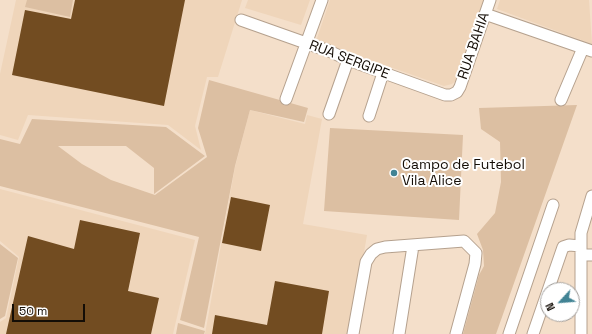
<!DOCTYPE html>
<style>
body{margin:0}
#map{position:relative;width:592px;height:334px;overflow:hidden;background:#f4dfca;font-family:"Space Grotesk",sans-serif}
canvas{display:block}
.north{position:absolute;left:540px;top:282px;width:40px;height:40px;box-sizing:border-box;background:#fff;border:1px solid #a19e9b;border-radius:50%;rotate:244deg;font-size:11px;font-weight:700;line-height:16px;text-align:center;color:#140d06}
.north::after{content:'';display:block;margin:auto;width:14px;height:18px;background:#418394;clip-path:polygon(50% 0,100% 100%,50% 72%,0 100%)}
.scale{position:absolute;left:12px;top:304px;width:73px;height:18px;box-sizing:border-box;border:2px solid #140d06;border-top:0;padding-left:5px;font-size:12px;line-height:14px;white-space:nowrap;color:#140d06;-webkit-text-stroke:3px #fff;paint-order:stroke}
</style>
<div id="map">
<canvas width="592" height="334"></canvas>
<div class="north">N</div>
<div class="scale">50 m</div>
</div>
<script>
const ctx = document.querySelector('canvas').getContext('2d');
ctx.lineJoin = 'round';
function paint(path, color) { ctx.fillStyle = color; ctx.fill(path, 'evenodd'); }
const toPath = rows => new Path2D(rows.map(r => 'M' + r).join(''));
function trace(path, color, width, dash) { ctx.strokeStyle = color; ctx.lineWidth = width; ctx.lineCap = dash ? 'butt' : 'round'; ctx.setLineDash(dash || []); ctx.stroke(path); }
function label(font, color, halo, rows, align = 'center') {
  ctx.font = font + ' "Space Grotesk",sans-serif'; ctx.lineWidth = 4; ctx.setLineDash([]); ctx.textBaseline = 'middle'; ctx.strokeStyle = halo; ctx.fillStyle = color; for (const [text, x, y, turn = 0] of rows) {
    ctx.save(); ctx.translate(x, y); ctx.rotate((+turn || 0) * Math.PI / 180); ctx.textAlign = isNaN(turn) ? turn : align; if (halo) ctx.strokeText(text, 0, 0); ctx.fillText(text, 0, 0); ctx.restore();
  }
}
const built = toPath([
 [16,0,242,0,218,77,207,77,195,126,201,150,168,125,28,115,18,140,0,135,0,74],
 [248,0,310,0,301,25,245,8],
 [330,0,486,0,458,79,452,84,444,86,316,41],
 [500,0,589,0,592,44,497,9],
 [250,110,305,124,307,115,322,119,303,224,367,235,350,334,205,334,235,167],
 [0,189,195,240,173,334,0,334,0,322,6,318,19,257,0,241]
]);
const green = toPath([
 [27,0,73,0,70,17,25,7],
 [209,80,308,108,304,122,250,110,235,166,204,328,180,320,199,237,0,186,0,139,20,144,32,119,166,127,205,156,154,194,154,168,126,146,58,146,82,164,111,180,155,195,207,157,198,128],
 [577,105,496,334,463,334,479,275,484,266,483,250,477,234,495,213,501,182,500,142,481,129,479,108],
 [330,128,463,135,459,220,324,211],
 [0,244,18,258,5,316,0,319],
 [178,323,205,331,204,334,176,334]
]);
const building = toPath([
 [75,0,185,0,164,106,12,75,25,10,71,19],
 [231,197,270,205,261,251,222,243],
 [80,220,140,233,128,291,159,298,151,334,6,334,28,236,74,249],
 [275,281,329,291,322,334,212,334,215,315,267,325]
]);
const minor = toPath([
 [485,14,592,51],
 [241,20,320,48,327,50,348,60,445,95,451,95,457,92,460,87,490,0],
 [286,99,322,0],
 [561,100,583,48],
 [329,114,348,60],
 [369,116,383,73],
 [581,255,592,255],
 [353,334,366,262,371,254,377,249,385,247,464,241,476,253,475,264,456,334],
 [399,334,413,246],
 [509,334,553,205],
 [533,334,563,247,569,245,581,246],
 [581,334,581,233,592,196]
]);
const markers = [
 [394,173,4,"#418394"]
];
const streetNames = [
 ["RUA BAHIA",474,46,-71],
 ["RUA SERGIPE",349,60,21]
];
const poiNames = [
 ["Campo de Futebol",402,165],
 ["Vila Alice",402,181]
];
paint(built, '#efd5ba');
paint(green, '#dcbfa2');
paint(building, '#724c21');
trace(minor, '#b5a18e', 13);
trace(minor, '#fff', 11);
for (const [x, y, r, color] of markers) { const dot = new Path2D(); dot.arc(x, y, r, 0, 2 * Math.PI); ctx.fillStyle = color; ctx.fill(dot); trace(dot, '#fff', 1.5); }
label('14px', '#140d06', '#fff', streetNames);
label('14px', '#140d06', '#fff', poiNames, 'left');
</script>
